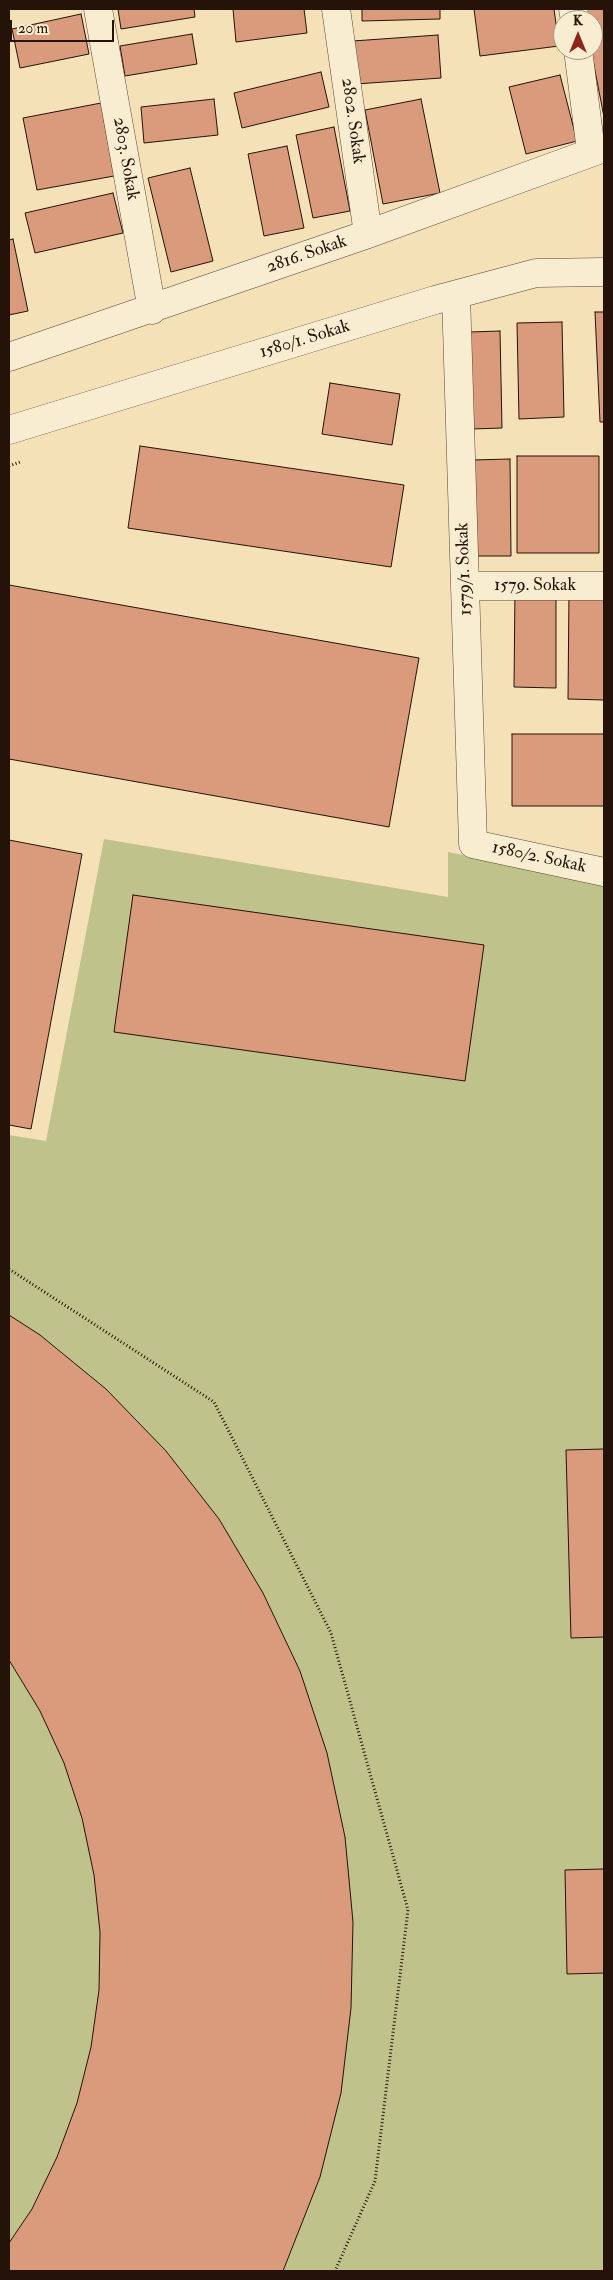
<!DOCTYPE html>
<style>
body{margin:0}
#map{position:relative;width:613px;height:2280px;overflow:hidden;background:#f4e1b8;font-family:"IM FELL Double Pica",serif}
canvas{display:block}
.frame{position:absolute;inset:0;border:10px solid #251208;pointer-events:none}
.north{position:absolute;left:553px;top:10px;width:50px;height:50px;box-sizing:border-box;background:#f8ecd1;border:1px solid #a49581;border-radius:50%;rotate:0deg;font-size:14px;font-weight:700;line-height:20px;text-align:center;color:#251208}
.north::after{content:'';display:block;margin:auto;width:18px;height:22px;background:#8f2418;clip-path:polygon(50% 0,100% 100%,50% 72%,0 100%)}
.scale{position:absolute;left:10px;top:20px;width:104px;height:22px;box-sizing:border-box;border:2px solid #251208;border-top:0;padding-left:6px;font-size:15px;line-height:18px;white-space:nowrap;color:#251208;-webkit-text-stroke:4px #f8ecd1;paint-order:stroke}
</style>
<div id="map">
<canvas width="613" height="2280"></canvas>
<div class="frame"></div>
<div class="north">K</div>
<div class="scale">20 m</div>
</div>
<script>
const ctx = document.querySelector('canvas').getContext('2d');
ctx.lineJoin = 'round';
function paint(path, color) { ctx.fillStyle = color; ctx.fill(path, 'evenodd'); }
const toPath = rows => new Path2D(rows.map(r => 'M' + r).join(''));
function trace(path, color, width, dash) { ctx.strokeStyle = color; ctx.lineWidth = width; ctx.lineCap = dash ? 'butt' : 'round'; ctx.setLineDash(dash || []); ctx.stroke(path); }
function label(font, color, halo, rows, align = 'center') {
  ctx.font = font + ' "IM FELL Double Pica",serif'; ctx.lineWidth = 4.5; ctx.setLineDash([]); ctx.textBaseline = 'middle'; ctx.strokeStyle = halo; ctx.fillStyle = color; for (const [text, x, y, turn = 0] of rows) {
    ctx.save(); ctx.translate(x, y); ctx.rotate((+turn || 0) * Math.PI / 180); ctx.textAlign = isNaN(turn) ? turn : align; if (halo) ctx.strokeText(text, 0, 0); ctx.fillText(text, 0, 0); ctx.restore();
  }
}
const green = toPath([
 [104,839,448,897,448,852,604,884,604,2271,9,2271,9,1135,46,1141]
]);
const building = toPath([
 [118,9,194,9,195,17,121,29,118,9],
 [233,9,304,9,307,33,236,42,233,9],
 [362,9,440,9,440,19,362,21,362,9],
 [474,9,554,9,559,46,480,56,474,9],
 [582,9,604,9,604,117,591,50,593,50,593,20,585,20,582,9],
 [81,14,89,54,20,68,12,29,81,14],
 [192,34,197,64,125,76,120,46,192,34],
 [438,35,441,78,356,84,353,41,438,35],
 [321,72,329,107,242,128,234,93,321,72],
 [560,75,577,141,526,154,509,87,560,75],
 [214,99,218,135,144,143,141,107,214,99],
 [421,99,440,193,383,204,365,110,421,99],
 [101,103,114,176,37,190,23,118,101,103],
 [334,127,350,211,313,218,296,135,334,127],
 [287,146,304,228,264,236,248,154,287,146],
 [190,168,213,261,171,272,148,178,190,168],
 [113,193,123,233,35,253,25,213,113,193],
 [13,239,28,311,9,315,9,240,13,239],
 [595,312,604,312,604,422,600,422,595,312],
 [562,322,564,417,519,419,517,323,562,322],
 [500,331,502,428,472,429,470,332,500,331],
 [330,383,400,394,392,445,322,434,330,383],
 [140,446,404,485,391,567,128,528,140,446],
 [517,456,599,456,599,553,517,553,517,456],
 [510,459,511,556,472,556,472,460,510,459],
 [9,585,419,658,389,827,9,759,9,585],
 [515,588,556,589,556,688,514,687,515,588],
 [569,591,604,592,604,700,568,699,569,591],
 [512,734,604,734,604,806,512,806,512,734],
 [9,840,82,854,31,1129,9,1125,9,840],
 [133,895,484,945,465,1081,114,1032,133,895],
 [9,1315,40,1335,106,1389,166,1451,219,1519,263,1593,300,1671,327,1753,345,1837,353,1922,351,2008,341,2093,320,2177,283,2271,9,2271,9,2243,32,2209,57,2157,77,2103,91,2047,99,1990,100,1932,94,1875,82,1818,64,1763,40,1711,9,1660,9,1315],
 [604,1449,604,1637,571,1638,566,1450,604,1449],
 [604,1869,604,1973,567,1974,565,1870,604,1869]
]);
const path = toPath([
 [9,466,20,462],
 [9,1269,214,1402,331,1633,408,1910,375,2181,335,2271]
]);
const minor = toPath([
 [98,9,152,310],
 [336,9,368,234],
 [573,9,575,20],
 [578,50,591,151],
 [456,295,473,844,604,872],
 [9,357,368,234,604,148],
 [9,430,435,300,536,273,604,272],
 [466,586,604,586]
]);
const streetNames = [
 ["2802. Sokak",352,121,82],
 ["2803. Sokak",125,159,80],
 ["2816. Sokak",307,255,-19],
 ["1580/1. Sokak",305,340,-17],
 ["1579/1. Sokak",465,569,-92],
 ["1579. Sokak",535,586],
 ["1580/2. Sokak",539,858,12]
];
paint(green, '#c0c28b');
paint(building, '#d99b7c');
trace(building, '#251208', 1);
trace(minor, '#594634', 29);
trace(path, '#251208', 3, [1, 2.5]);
trace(minor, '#f8ecd1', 28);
label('18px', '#251208', '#f8ecd1', streetNames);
</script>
